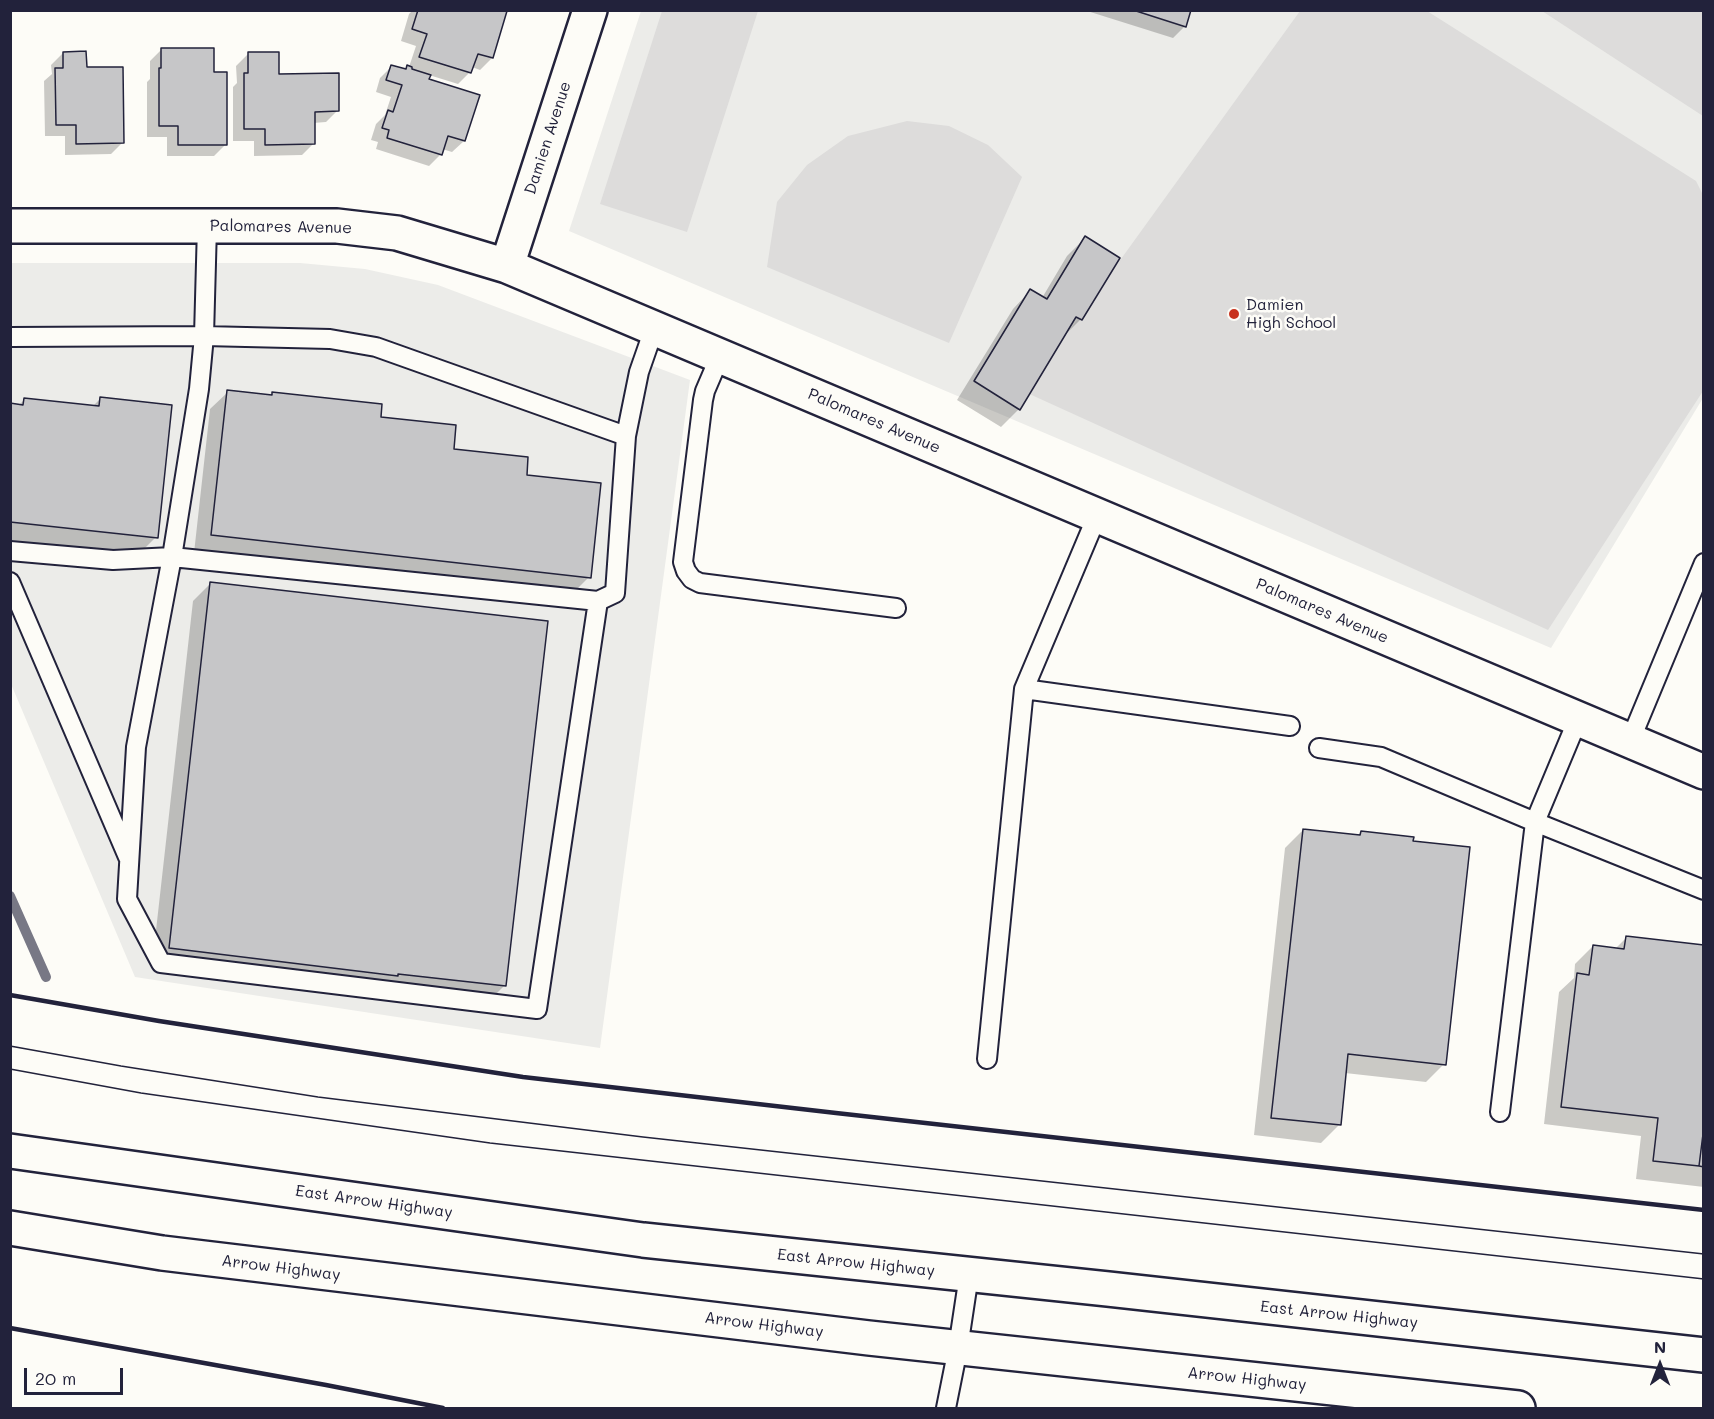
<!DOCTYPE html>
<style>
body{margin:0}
#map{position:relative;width:1714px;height:1419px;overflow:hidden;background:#fdfcf7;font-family:Mali,sans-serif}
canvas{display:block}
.frame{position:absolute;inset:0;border:12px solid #22223b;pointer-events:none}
.north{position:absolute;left:1630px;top:1335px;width:60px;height:60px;-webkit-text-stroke:4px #fdfcf7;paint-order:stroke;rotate:0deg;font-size:16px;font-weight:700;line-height:24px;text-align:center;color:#22223b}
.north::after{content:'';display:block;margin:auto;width:21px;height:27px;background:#22223b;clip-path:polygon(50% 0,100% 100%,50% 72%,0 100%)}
.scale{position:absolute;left:24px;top:1368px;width:99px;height:27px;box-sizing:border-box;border:3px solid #22223b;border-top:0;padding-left:8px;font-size:18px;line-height:21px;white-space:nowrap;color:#22223b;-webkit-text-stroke:4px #fdfcf7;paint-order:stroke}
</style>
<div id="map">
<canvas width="1714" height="1419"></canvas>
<div class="frame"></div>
<div class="north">N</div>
<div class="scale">20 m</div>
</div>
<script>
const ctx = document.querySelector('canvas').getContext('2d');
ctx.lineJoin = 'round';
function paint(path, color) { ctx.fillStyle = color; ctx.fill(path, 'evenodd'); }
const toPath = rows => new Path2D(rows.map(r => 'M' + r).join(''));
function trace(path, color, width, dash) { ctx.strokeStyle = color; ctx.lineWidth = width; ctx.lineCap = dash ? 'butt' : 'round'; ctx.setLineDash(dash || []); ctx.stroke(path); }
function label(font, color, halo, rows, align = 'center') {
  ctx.font = font + ' Mali,sans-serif'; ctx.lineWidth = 5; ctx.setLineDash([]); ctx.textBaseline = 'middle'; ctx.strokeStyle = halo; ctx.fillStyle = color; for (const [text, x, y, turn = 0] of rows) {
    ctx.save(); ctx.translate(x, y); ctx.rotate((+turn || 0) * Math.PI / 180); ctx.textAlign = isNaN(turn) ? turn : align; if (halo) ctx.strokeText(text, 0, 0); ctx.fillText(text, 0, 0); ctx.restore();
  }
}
const built = toPath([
 [641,11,1703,11,1703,398,1551,648,569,231],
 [10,263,300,263,365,269,438,285,690,380,600,1048,135,977,11,684]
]);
const green = toPath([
 [662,11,758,11,687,232,600,204],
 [1300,11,1427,11,1696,181,1703,195,1703,391,1548,630,1025,392],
 [1542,11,1703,11,1703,116],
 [907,121,949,126,988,145,1022,177,949,343,767,267,777,202,807,165,848,136]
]);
const shadow = toPath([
 [413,10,499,10,505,12,492,58,480,70,472,67,470,72,458,84,429,75,428,80,464,141,452,152,442,149,441,154,429,166,376,149,378,142,371,140,376,124,385,115,391,97,376,92,380,78,392,66,404,70,409,67,416,46,401,41,409,14],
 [1084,10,1190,10,1185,26,1173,38],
 [162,49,212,73,226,144,214,156,167,156,167,137,147,137,147,82,150,79,150,61],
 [63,53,85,69,123,142,111,154,65,155,65,136,45,136,44,81,52,74,51,65],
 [248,54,278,75,337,111,326,122,313,123,314,143,302,155,254,156,254,141,233,141,233,87,237,83,236,66],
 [1085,238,1081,319,1063,337,1019,409,1001,427,957,400,1013,309,1030,291,1042,298,1067,256],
 [228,392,269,397,273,393,379,418,452,451,525,476,589,577,571,595,194,553,210,409],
 [101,398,156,537,138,555,10,541,10,405,18,406,25,399,92,407],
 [211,583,505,985,487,1003,379,993,152,966,193,601],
 [1303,830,1358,836,1361,833,1444,1064,1426,1082,1345,1073,1339,1125,1321,1143,1254,1135,1285,848],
 [1627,937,1704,946,1704,1187,1636,1179,1641,1136,1544,1124,1559,992,1574,978,1575,964,1593,946,1615,949]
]);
const stream = toPath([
 [10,896,46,977]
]);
const building = toPath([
 [418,10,504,10,507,11,493,58,478,54,471,73,419,57,427,34,412,29,418,10],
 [1133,10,1191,10,1186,27,1133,10],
 [161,48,214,48,214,72,227,72,227,145,178,145,178,126,159,126,159,68,161,68,161,48],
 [86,51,87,67,123,67,124,143,76,144,76,125,56,125,55,68,63,68,63,52,86,51],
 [248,52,279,52,279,74,339,73,339,111,315,112,315,144,265,145,265,129,244,129,244,73,248,73,248,52],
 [391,65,406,69,407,65,412,67,412,69,431,75,429,79,480,95,465,141,448,136,442,155,387,138,389,130,382,128,388,110,393,112,402,85,386,80,391,65],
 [1085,236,1120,258,1082,320,1076,317,1020,410,974,381,1030,289,1047,299,1085,236],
 [227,390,272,395,272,392,382,404,381,417,456,425,454,449,528,457,527,475,601,483,591,578,211,535,227,390],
 [100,397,172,405,158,538,10,522,10,403,23,405,24,398,99,406,100,397],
 [210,582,548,621,506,986,398,974,398,976,169,948,210,582],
 [1303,829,1360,835,1361,831,1414,837,1413,841,1470,847,1446,1065,1348,1054,1341,1125,1271,1118,1303,829],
 [1626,936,1704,945,1704,1126,1699,1166,1653,1161,1658,1118,1561,1107,1577,973,1589,975,1593,945,1624,949,1626,936],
 [1704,1126,1704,1167,1699,1166,1704,1126]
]);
const lane = toPath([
 [10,337,204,336,330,339,376,347,626,436,615,593,598,601],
 [720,356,705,391,703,400,683,562,686,571,692,579,700,583,896,608],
 [626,436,639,372,654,329],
 [10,551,113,560,172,557,598,601,537,1009,161,963,127,899,136,747,172,557,199,389,204,336,207,226],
 [10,582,128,857],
 [1024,689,1290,726],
 [1630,741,1704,563],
 [1319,748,1381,757,1535,822,1578,719],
 [987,1059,1024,689,1097,516],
 [1500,1112,1535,822,1704,890],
 [946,1408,958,1348,969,1275]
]);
const secondary = toPath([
 [10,226,337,226,397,233,507,266,1704,772],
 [507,266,590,10]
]);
const primary = toPath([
 [10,1151,643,1240,1108,1289,1704,1355],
 [10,1228,162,1253,869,1338,1518,1408]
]);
const tram = toPath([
 [10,1046,121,1066,318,1097,643,1137,1704,1254],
 [10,1069,141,1093,490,1143,1704,1279]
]);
const rail = toPath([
 [10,995,159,1021,523,1077,836,1113,1704,1210],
 [10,1328,326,1385,443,1408]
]);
const markers = [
 [1234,314,6,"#c8321e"]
];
const streetNames = [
 ["Damien Avenue",548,138,-72],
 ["Palomares Avenue",281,227,1],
 ["Palomares Avenue",874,421,23],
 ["Palomares Avenue",1322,611,23],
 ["East Arrow Highway",374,1202,8],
 ["East Arrow Highway",856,1263,6],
 ["Arrow Highway",281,1268,7],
 ["East Arrow Highway",1339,1315,6],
 ["Arrow Highway",764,1325,7],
 ["Arrow Highway",1247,1379,6]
];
const poiNames = [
 ["Damien",1246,305],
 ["High School",1246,323]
];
paint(built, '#ecece9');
paint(green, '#dddcdb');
paint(shadow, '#0003');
trace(stream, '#787885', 10);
paint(building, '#c6c6c8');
trace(building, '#22223b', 1.5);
trace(lane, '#22223b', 22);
trace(secondary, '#22223b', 38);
trace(primary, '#22223b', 38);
trace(lane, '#fdfcf7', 18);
trace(secondary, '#fdfcf7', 33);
trace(primary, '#fdfcf7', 33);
trace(tram, '#22223b', 1.5);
trace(rail, '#22223b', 4.5);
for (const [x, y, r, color] of markers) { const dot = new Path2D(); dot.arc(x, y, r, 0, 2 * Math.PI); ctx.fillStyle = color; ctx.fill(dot); trace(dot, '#fdfcf7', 2); }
label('16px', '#22223b', '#fdfcf7', streetNames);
label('16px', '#22223b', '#fdfcf7', poiNames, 'left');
</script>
